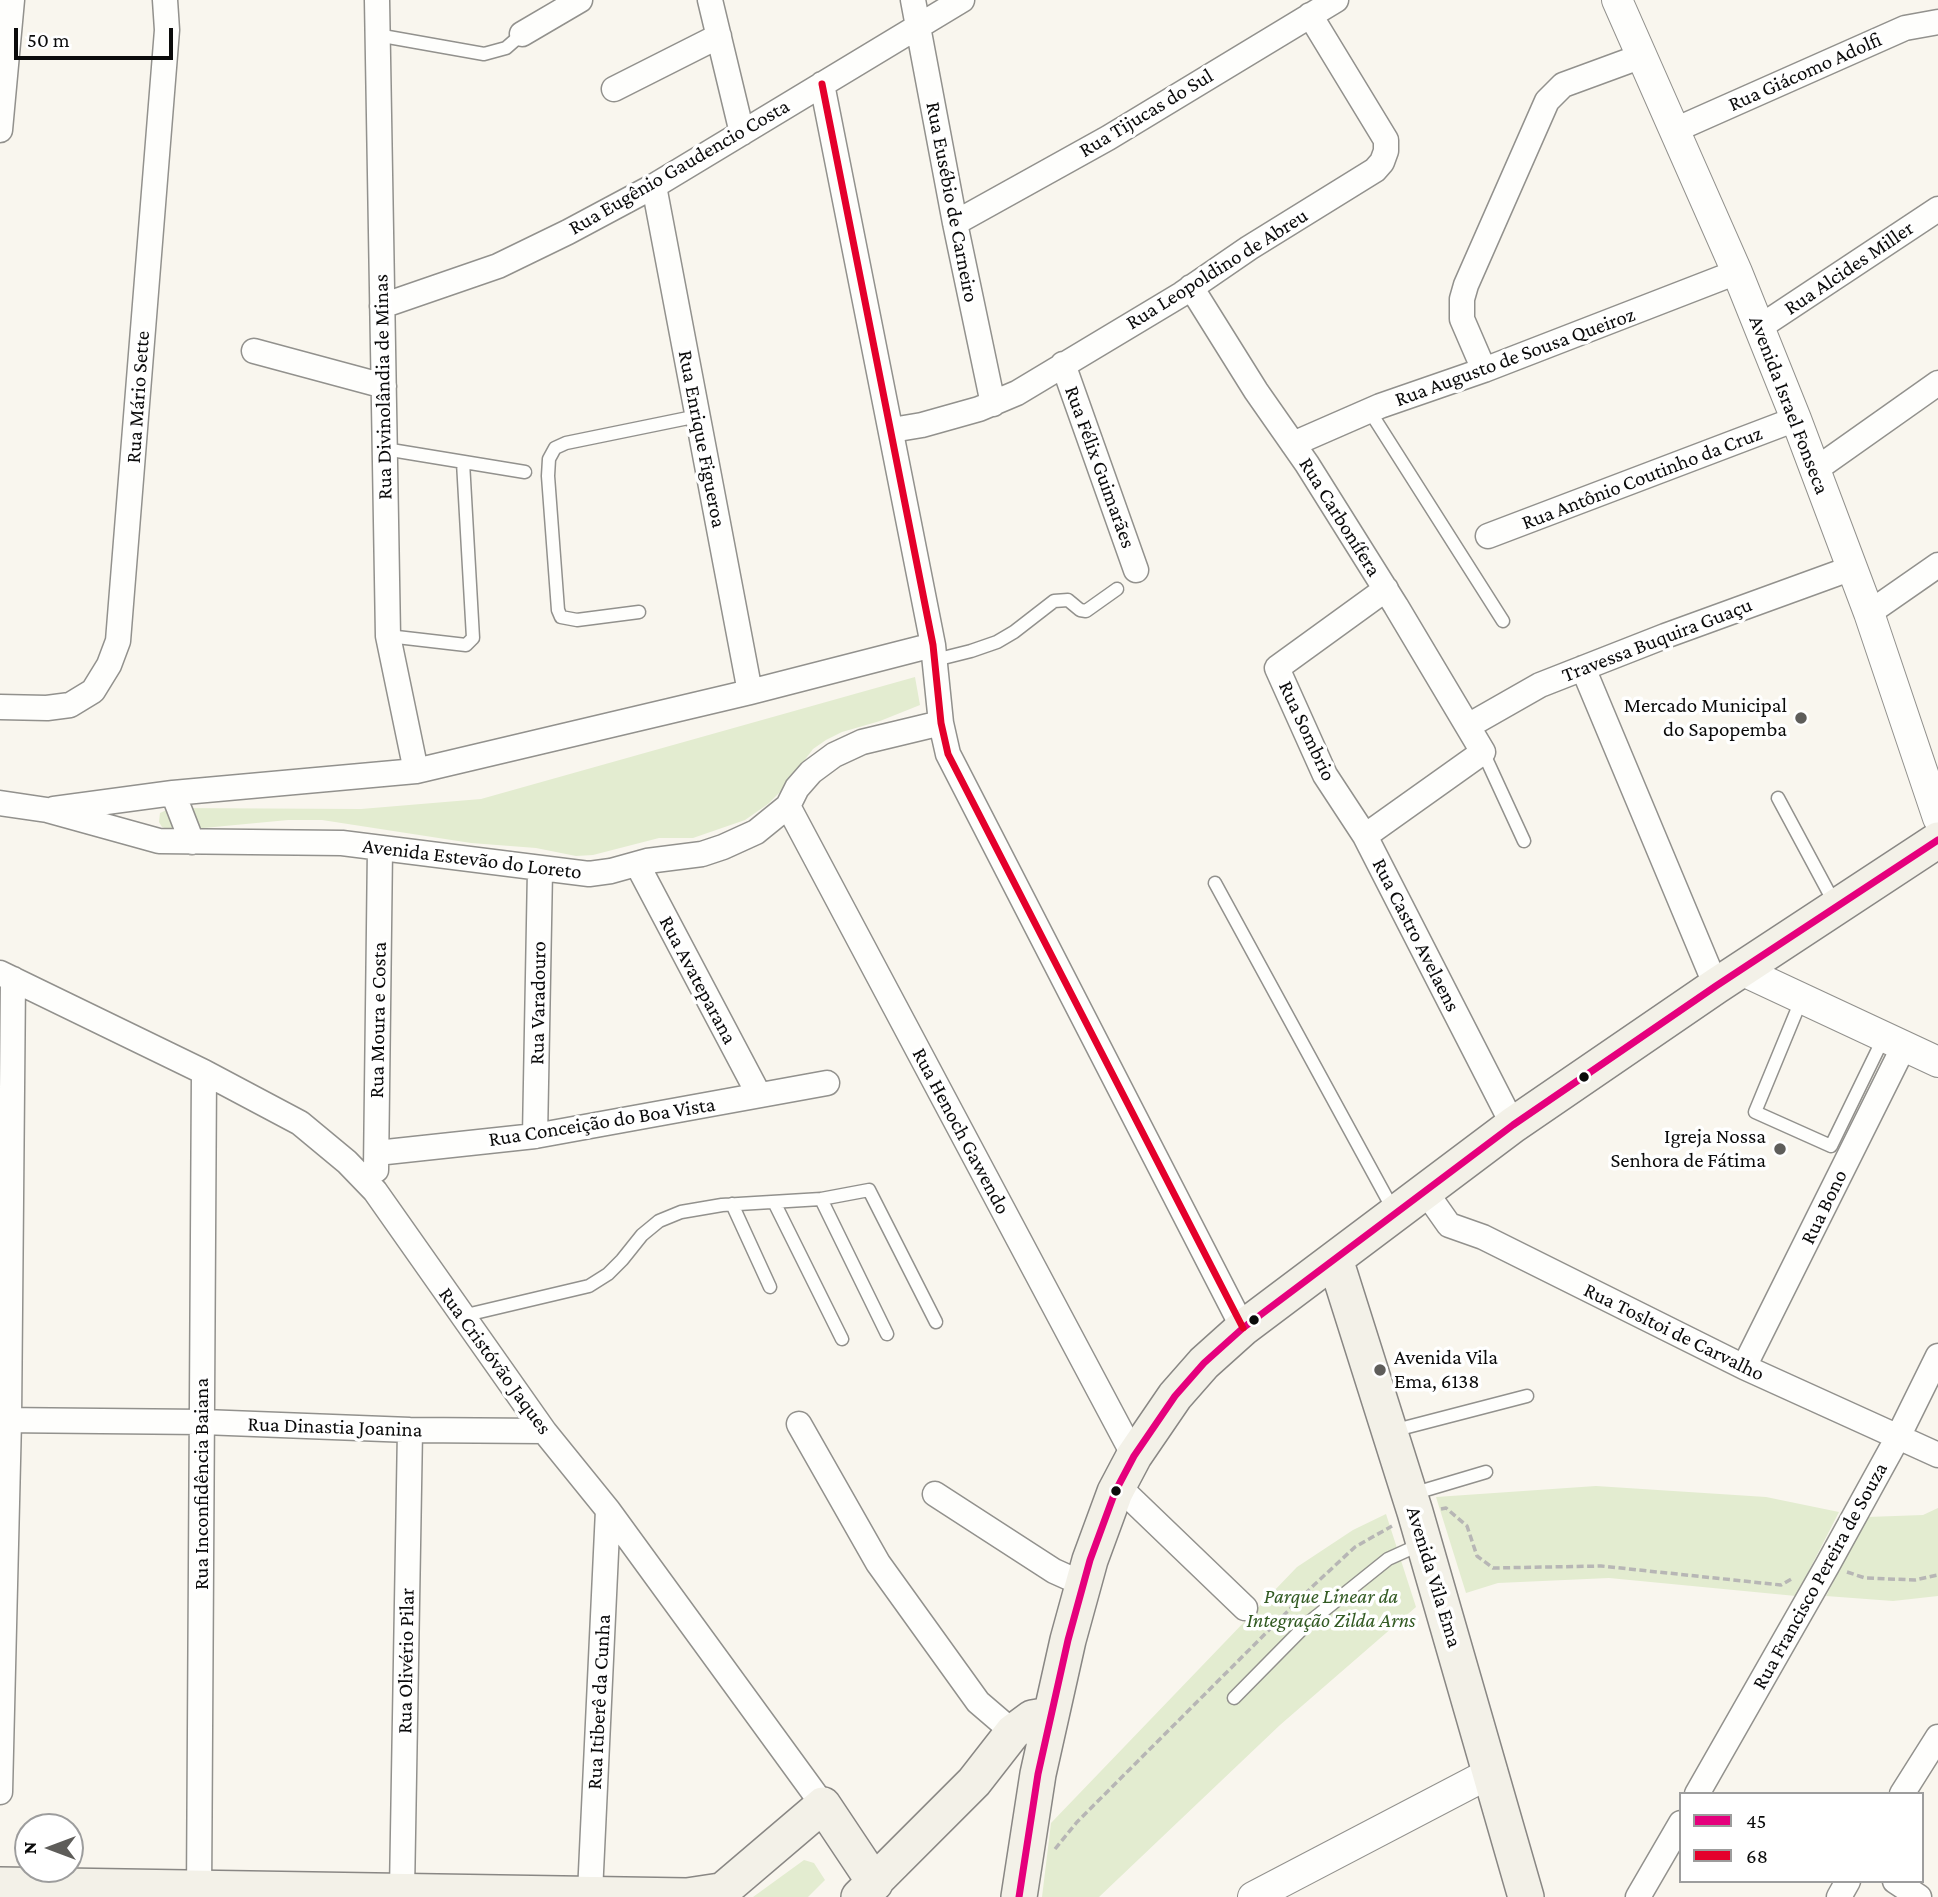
<!DOCTYPE html>
<meta charset="utf-8">
<style>
body{margin:0}
#map{position:relative;width:1938px;height:1897px;overflow:hidden;background:#f9f6ee;font-family:"Crimson Pro",serif}
canvas{display:block}
.legend{position:absolute;left:1679px;top:1792px;width:245px;height:91px;box-sizing:border-box;background:#fff;border:2px solid #9d9d9d;margin:0;padding:9px 12px;list-style:none;font-size:21px;color:#0b0b0b}
.legend li{display:flex;align-items:center;gap:14px;height:35px}
.legend b{width:35px;border:2px solid #9d9d9d}
.north{position:absolute;left:14px;top:1813px;width:70px;height:70px;box-sizing:border-box;background:#fff;border:2px solid #9d9d9d;border-radius:50%;rotate:270deg;font-size:19px;font-weight:700;line-height:28px;text-align:center;color:#0b0b0b}
.north::after{content:'';display:block;margin:auto;width:24px;height:32px;background:#5e5d5a;clip-path:polygon(50% 0,100% 100%,50% 72%,0 100%)}
.scale{position:absolute;left:14px;top:28px;width:159px;height:32px;box-sizing:border-box;border:4px solid #0b0b0b;border-top:0;padding-left:9px;font-size:21px;line-height:24px;white-space:nowrap;color:#0b0b0b;-webkit-text-stroke:5px #fff;paint-order:stroke}
</style>
<div id="map">
<canvas width="1938" height="1897"></canvas>
<ul class="legend">
<li><b style="height:9px;background:#e5007d"></b>45</li>
<li><b style="height:9px;background:#e4002b"></b>68</li>
</ul>
<div class="north">N</div>
<div class="scale">50 m</div>
</div>
<script>
const ctx = document.querySelector('canvas').getContext('2d');
ctx.lineJoin = 'round';
function paint(path, color) { ctx.fillStyle = color; ctx.fill(path, 'evenodd'); }
const toPath = rows => new Path2D(rows.map(r => 'M' + r).join(''));
function trace(path, color, width, dash) { ctx.strokeStyle = color; ctx.lineWidth = width; ctx.lineCap = dash ? 'butt' : 'round'; ctx.setLineDash(dash || []); ctx.stroke(path); }
function label(font, color, halo, rows, align = 'center') {
  ctx.font = font + ' "Crimson Pro",serif'; ctx.lineWidth = 7; ctx.setLineDash([]); ctx.textBaseline = 'middle'; ctx.strokeStyle = halo; ctx.fillStyle = color; for (const [text, x, y, turn = 0] of rows) {
    ctx.save(); ctx.translate(x, y); ctx.rotate((+turn || 0) * Math.PI / 180); ctx.textAlign = isNaN(turn) ? turn : align; if (halo) ctx.strokeText(text, 0, 0); ctx.fillText(text, 0, 0); ctx.restore();
  }
}
const green = toPath([
 [915,677,920,705,880,721,842,732,826,740,813,749,782,790,768,804,745,820,693,838,659,838,593,855,576,856,536,848,471,843,322,820,288,820,172,831,162,827,159,822,160,813,171,808,361,809,481,799],
 [1596,1486,1766,1497,1839,1512,1796,1596,1609,1578,1498,1583,1466,1593,1436,1497],
 [1938,1508,1938,1596,1893,1601,1826,1596,1867,1517,1923,1515],
 [1386,1514,1416,1607,1280,1725,1099,1897,1042,1897,1051,1823,1297,1567,1353,1530],
 [804,1860,814,1863,825,1880,808,1897,753,1897]
]);
const path = toPath([
 [1441,1509,1446,1508,1467,1526,1477,1556,1493,1568,1601,1566,1781,1585,1793,1578],
 [1847,1572,1865,1578,1915,1580,1938,1575],
 [1055,1849,1077,1822,1314,1585,1355,1547,1392,1526]
]);
const service = toPath([
 [377,35,484,54,506,48,522,34],
 [1369,410,1503,621],
 [385,449,525,472],
 [639,612,577,620,561,617,558,610,548,476,549,459,555,448,566,443,698,416],
 [388,636,466,645,473,638,463,462],
 [935,660,971,651,997,642,1014,632,1054,601,1068,600,1080,610,1086,611,1117,589],
 [1483,752,1524,841],
 [1778,798,1836,906],
 [1215,883,1395,1213],
 [1802,998,1755,1112,1831,1146,1884,1037],
 [821,1199,887,1334],
 [774,1202,842,1339],
 [732,1204,770,1287],
 [462,1316,589,1286,608,1274,622,1260,642,1235,659,1221,681,1212,722,1205,821,1199,869,1190,936,1322],
 [1392,1431,1527,1396],
 [1412,1494,1486,1472],
 [1234,1698,1307,1624,1388,1559,1421,1544]
]);
const minor = toPath([
 [377,0,388,636,416,771],
 [710,0,742,133],
 [913,0,955,223,993,404],
 [522,34,580,0],
 [822,84,933,645,941,723,948,754,1243,1328],
 [614,89,719,36],
 [0,130,12,0],
 [1675,130,1905,28,1938,22],
 [654,186,750,692],
 [955,223,1108,138,1336,0],
 [1191,287,1256,391,1307,464,1396,606,1483,752,1365,836,1513,1125],
 [382,306,498,266,568,232,654,186,962,0],
 [1760,327,1938,209],
 [254,351,384,386],
 [1063,364,1136,570],
 [1484,370,1462,319,1462,299,1466,285,1547,101,1563,85,1642,56],
 [892,430,922,425,979,409,1017,393,1182,294,1249,248,1375,170,1382,162,1386,151,1386,140,1310,15],
 [1293,444,1380,406,1484,370,1737,272],
 [1815,470,1938,383],
 [1488,536,1796,419],
 [1869,613,1938,565],
 [1583,668,1716,986],
 [0,707,47,708,70,705,93,691,109,665,118,641,167,30,165,0],
 [1468,726,1540,685,1665,636,1852,568],
 [173,793,192,842],
 [0,803,47,810,159,841,342,843,589,874,611,871,647,861,702,854,723,847,756,832,788,806,797,788,811,772,834,755,862,742,941,723],
 [788,806,1134,1456],
 [54,809,173,793,416,771,750,692,933,645],
 [1365,836,1325,775,1277,668,1386,589],
 [637,864,759,1095],
 [0,973,204,1072,300,1123,347,1162,375,1191,544,1431,608,1510,823,1805],
 [535,1136,540,870],
 [377,1153,535,1136,827,1083],
 [376,1170,380,848],
 [1425,1191,1449,1225,1483,1237,1744,1367,1938,1455],
 [1744,1367,1904,1046],
 [0,1420,203,1422,410,1430,544,1431],
 [799,1424,878,1563,978,1702,1013,1732],
 [1118,1486,1245,1608],
 [935,1494,1054,1571,1083,1584],
 [0,1792,9,1420,13,979],
 [1697,1794,1827,1566,1898,1437,1938,1356],
 [1902,1794,1938,1737],
 [1895,1881,1919,1897],
 [402,1891,410,1430],
 [590,1893,608,1510],
 [199,1897,204,1072],
 [1638,1897,1681,1823],
 [1839,1897,1848,1881]
]);
const tertiary = toPath([
 [1617,0,1737,272,1796,419,1869,613,1938,818],
 [1741,970,1938,1062],
 [1253,1897,1492,1772]
]);
const secondary = toPath([
 [1335,1259,1415,1512,1526,1897],
 [0,1885,687,1896,720,1891],
 [715,1897,823,1805,875,1883],
 [859,1897,974,1782,1013,1732,1032,1718,1050,1715],
 [1019,1897,1038,1774,1068,1640,1090,1560,1115,1492,1134,1456,1175,1396,1204,1363,1243,1328,1513,1125,1716,986,1938,840]
]);
const bus1 = toPath([
 [1019,1897,1038,1774,1068,1640,1090,1560,1115,1492,1134,1456,1175,1396,1204,1363,1243,1328,1513,1125,1716,986,1938,840]
]);
const bus2 = toPath([
 [822,84,933,645,941,723,948,754,1243,1328]
]);
const markers = [
 [1801,718,7,"#5e5d5a"],
 [1584,1077,6,"#0b0b0b"],
 [1780,1149,7,"#5e5d5a"],
 [1254,1320,6,"#0b0b0b"],
 [1380,1370,7,"#5e5d5a"],
 [1116,1491,6,"#0b0b0b"]
];
const streetNames = [
 ["Rua Giácomo Adolfi",1805,72,-24],
 ["Rua Tijucas do Sul",1146,113,-31],
 ["Rua Eugênio Gaudencio Costa",679,167,-30],
 ["Rua Eusébio de Carneiro",952,202,79],
 ["Rua Alcides Miller",1849,268,-34],
 ["Rua Leopoldino de Abreu",1217,269,-32],
 ["Rua Augusto de Sousa Queiroz",1515,357,-20],
 ["Rua Divinolândia de Minas",383,387,-91],
 ["Rua Mário Sette",138,397,-86],
 ["Avenida Israel Fonseca",1789,405,69],
 ["Rua Enrique Figueroa",702,439,79],
 ["Rua Félix Guimarães",1100,467,70],
 ["Rua Antônio Coutinho da Cruz",1642,478,-21],
 ["Rua Carbonífera",1340,517,58],
 ["Travessa Buquira Guaçu",1657,640,-21],
 ["Rua Sombrio",1307,731,65],
 ["Avenida Estevão do Loreto",472,859,7],
 ["Rua Castro Avelaens",1416,935,63],
 ["Rua Avateparana",698,980,62],
 ["Rua Varadouro",538,1003,-89],
 ["Rua Moura e Costa",378,1020,-89],
 ["Rua Conceição do Boa Vista",602,1122,-9],
 ["Rua Henoch Gawendo",961,1131,62],
 ["Rua Bono",1824,1207,-64],
 ["Rua Tosltoi de Carvalho",1674,1332,26],
 ["Rua Cristóvão Jaques",495,1361,54],
 ["Rua Dinastia Joanina",335,1427,2],
 ["Rua Inconfidência Baiana",202,1484,-90],
 ["Rua Francisco Pereira de Souza",1820,1576,-61],
 ["Avenida Vila Ema",1434,1577,73],
 ["Rua Olivério Pilar",406,1661,-89],
 ["Rua Itiberê da Cunha",599,1702,-87]
];
const poiNames = [
 ["Mercado Municipal",1787,706],
 ["do Sapopemba",1787,730],
 ["Igreja Nossa",1766,1137],
 ["Senhora de Fátima",1766,1161],
 ["Avenida Vila",1394,1358,"left"],
 ["Ema, 6138",1394,1382,"left"]
];
const parkNames = [
 ["Parque Linear da",1331,1597],
 ["Integração Zilda Arns",1331,1621]
];
paint(green, '#e3ecd0');
trace(service, '#92918d', 15);
trace(minor, '#92918d', 27);
trace(tertiary, '#92918d', 32);
trace(secondary, '#898784', 38);
trace(path, '#b7b6b5', 3.5, [7, 3.5]);
trace(service, '#fefefc', 12);
trace(minor, '#fefefc', 24);
trace(tertiary, '#fefefc', 30);
trace(secondary, '#f3f1e8', 35);
trace(bus1, '#e5007d', 7);
trace(bus2, '#e4002b', 7);
for (const [x, y, r, color] of markers) { const dot = new Path2D(); dot.arc(x, y, r, 0, 2 * Math.PI); ctx.fillStyle = color; ctx.fill(dot); trace(dot, '#fff', 2.5); }
label('21px', '#0b0b0b', '#fff', streetNames);
label('21px', '#0b0b0b', '#fff', poiNames, 'right');
label('italic 21px', '#325a23', '#fff', parkNames);
</script>
